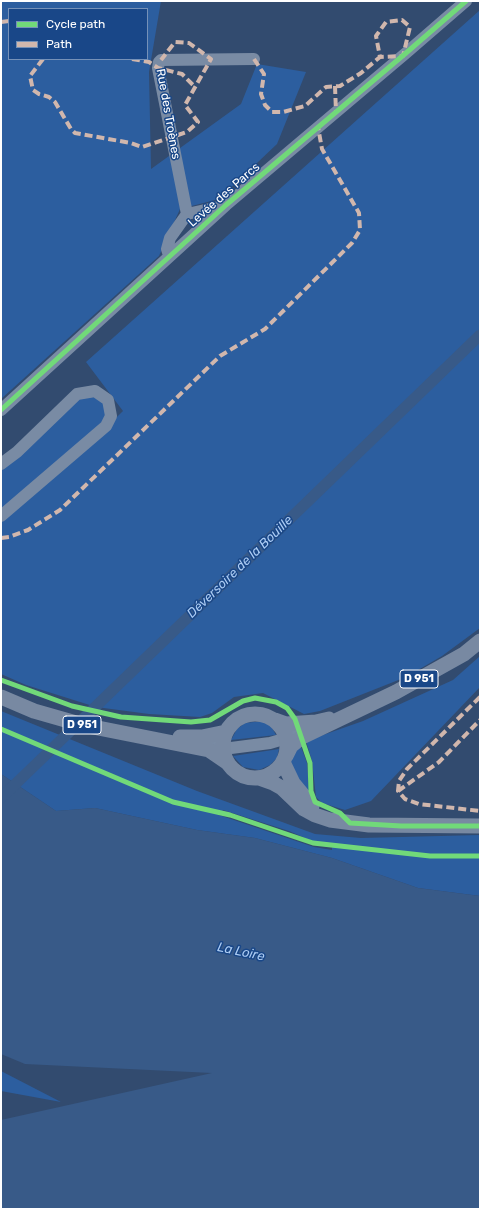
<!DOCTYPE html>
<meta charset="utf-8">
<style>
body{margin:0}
#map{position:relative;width:481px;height:1210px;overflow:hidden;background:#324b6f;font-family:Rubik,sans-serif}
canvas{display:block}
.frame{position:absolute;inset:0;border:2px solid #fff;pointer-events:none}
.legend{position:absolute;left:8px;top:8px;width:140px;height:52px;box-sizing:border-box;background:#194788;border:1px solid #7591b8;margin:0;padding:5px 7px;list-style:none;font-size:12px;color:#fff}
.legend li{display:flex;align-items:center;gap:8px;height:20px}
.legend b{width:20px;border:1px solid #7591b8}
</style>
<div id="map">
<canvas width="481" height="1210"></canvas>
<div class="frame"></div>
<ul class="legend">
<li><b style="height:5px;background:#71d979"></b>Cycle path</li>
<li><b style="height:5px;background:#d1b7ad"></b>Path</li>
</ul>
</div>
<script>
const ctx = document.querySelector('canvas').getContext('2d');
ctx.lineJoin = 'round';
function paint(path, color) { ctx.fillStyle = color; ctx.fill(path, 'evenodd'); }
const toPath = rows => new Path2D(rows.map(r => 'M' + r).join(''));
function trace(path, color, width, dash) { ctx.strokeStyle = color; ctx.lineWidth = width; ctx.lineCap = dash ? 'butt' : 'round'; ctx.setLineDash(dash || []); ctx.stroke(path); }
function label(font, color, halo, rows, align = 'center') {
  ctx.font = font + ' Rubik,sans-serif'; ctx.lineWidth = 3; ctx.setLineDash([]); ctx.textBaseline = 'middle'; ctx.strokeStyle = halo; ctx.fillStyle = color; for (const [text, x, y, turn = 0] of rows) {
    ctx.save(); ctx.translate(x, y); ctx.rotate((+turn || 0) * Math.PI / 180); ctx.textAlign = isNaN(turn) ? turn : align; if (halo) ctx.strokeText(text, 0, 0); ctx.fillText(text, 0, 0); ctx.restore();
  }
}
const green = toPath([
 [1,1,161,1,149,72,151,169,241,104,257,64,306,72,277,144,219,199,180,209,159,256,1,399],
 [9,9,147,9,147,59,9,59],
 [480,10,480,628,442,656,406,677,320,711,304,714,263,693,234,697,212,713,200,717,149,714,96,707,26,685,1,674,1,521,68,465,123,411,86,362],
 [87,395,104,401,106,419,1,512,1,468,70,404],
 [480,656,480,687,371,801,345,810,322,803,316,797,312,761,306,741,363,721,453,680],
 [1,711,197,791,315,834,361,838,480,835,480,896,418,888,332,858,255,838,197,830,95,808,56,811,1,774],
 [223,810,289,831,312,841,332,844,332,850,314,847,219,815],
 [254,722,263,722,271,726,276,735,231,740,237,729,245,723],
 [300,744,307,763,310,798,290,765,293,752],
 [279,749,277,758,270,765,259,770,243,767,233,756],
 [1,1071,61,1102,1,1091]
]);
const water = toPath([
 [1,774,56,811,95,808,197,830,255,838,332,858,418,888,480,896,480,1209,1,1209,1,1120,212,1073,25,1064,1,1054]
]);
const canal = toPath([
 [1,798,480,335]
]);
const minor = toPath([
 [187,214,223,206],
 [169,255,167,249,170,238,187,214,158,68,159,62,161,60,254,59],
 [1,410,226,205,406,53,466,1],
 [1,464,17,452,77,394,95,391,108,400,111,416,106,426,1,516],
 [202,745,231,748,270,743,304,733]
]);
const major = toPath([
 [1,697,34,711,83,725,209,750,228,763],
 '223 746a32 32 0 1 1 64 0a32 32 0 1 1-64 0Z',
 [275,720,286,724,316,722,329,719],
 [180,737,202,737,226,732],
 [286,756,291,746,302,737,396,692,464,654,480,641],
 [283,762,293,783,312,806],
 [259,778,273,783,282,788,304,809,315,815,330,820,369,825,480,826]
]);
const quiet = toPath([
 [1,22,9,21],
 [43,59,30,76,33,90,39,94,49,97,55,102,71,129,75,133,131,143,142,147,187,132,198,122,185,105,211,59,189,43,175,42,161,60],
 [132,59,149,62,158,68,182,74,195,87],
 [254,59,264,74,261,94,265,105,272,112,283,112,305,106,326,87,340,86,361,73,380,57,376,36,386,22,402,20,410,27,403,56,380,57],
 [335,86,336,112],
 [1,538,9,537,28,530,60,510,220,356,265,329,352,243,360,230,359,213,322,149,318,127],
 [480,697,407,769,399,781,398,791,405,799,419,804,480,811],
 [398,791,439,762,480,720]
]);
const cycleway = toPath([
 [1,410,226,205,406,53,466,1],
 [1,680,72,706,121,717,191,722,210,720,243,701,255,698,276,702,287,708,295,719,310,763,311,791,315,802,340,813,350,823,401,826,480,826],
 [1,729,173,802,230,815,313,843,430,856,480,856]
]);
const shields = [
 [419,679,38],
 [82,725,38]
];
const shieldNames = [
 ["D 951",419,679],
 ["D 951",82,725]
];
const streetNames = [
 ["Rue des Troènes",168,114,80],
 ["Levée des Parcs",224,195,-41]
];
const waterNames = [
 ["Déversoire de la Bouille",240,567,-44],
 ["La Loire",241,952,12]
];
paint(green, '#2c5e9f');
paint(water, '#385a88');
trace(canal, '#385a88', 11);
trace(minor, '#798ba4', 12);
trace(major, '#7889a2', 15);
trace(quiet, '#d1b7ad', 4, [8, 4]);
trace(cycleway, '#71d979', 5);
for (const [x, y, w] of shields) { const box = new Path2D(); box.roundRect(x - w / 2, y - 9, w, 18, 3); ctx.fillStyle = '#194788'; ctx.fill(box); trace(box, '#fff', 1); }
label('bold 11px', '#fff', null, shieldNames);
label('12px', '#fff', '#194788', streetNames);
label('italic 13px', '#acccf4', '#194788', waterNames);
</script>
